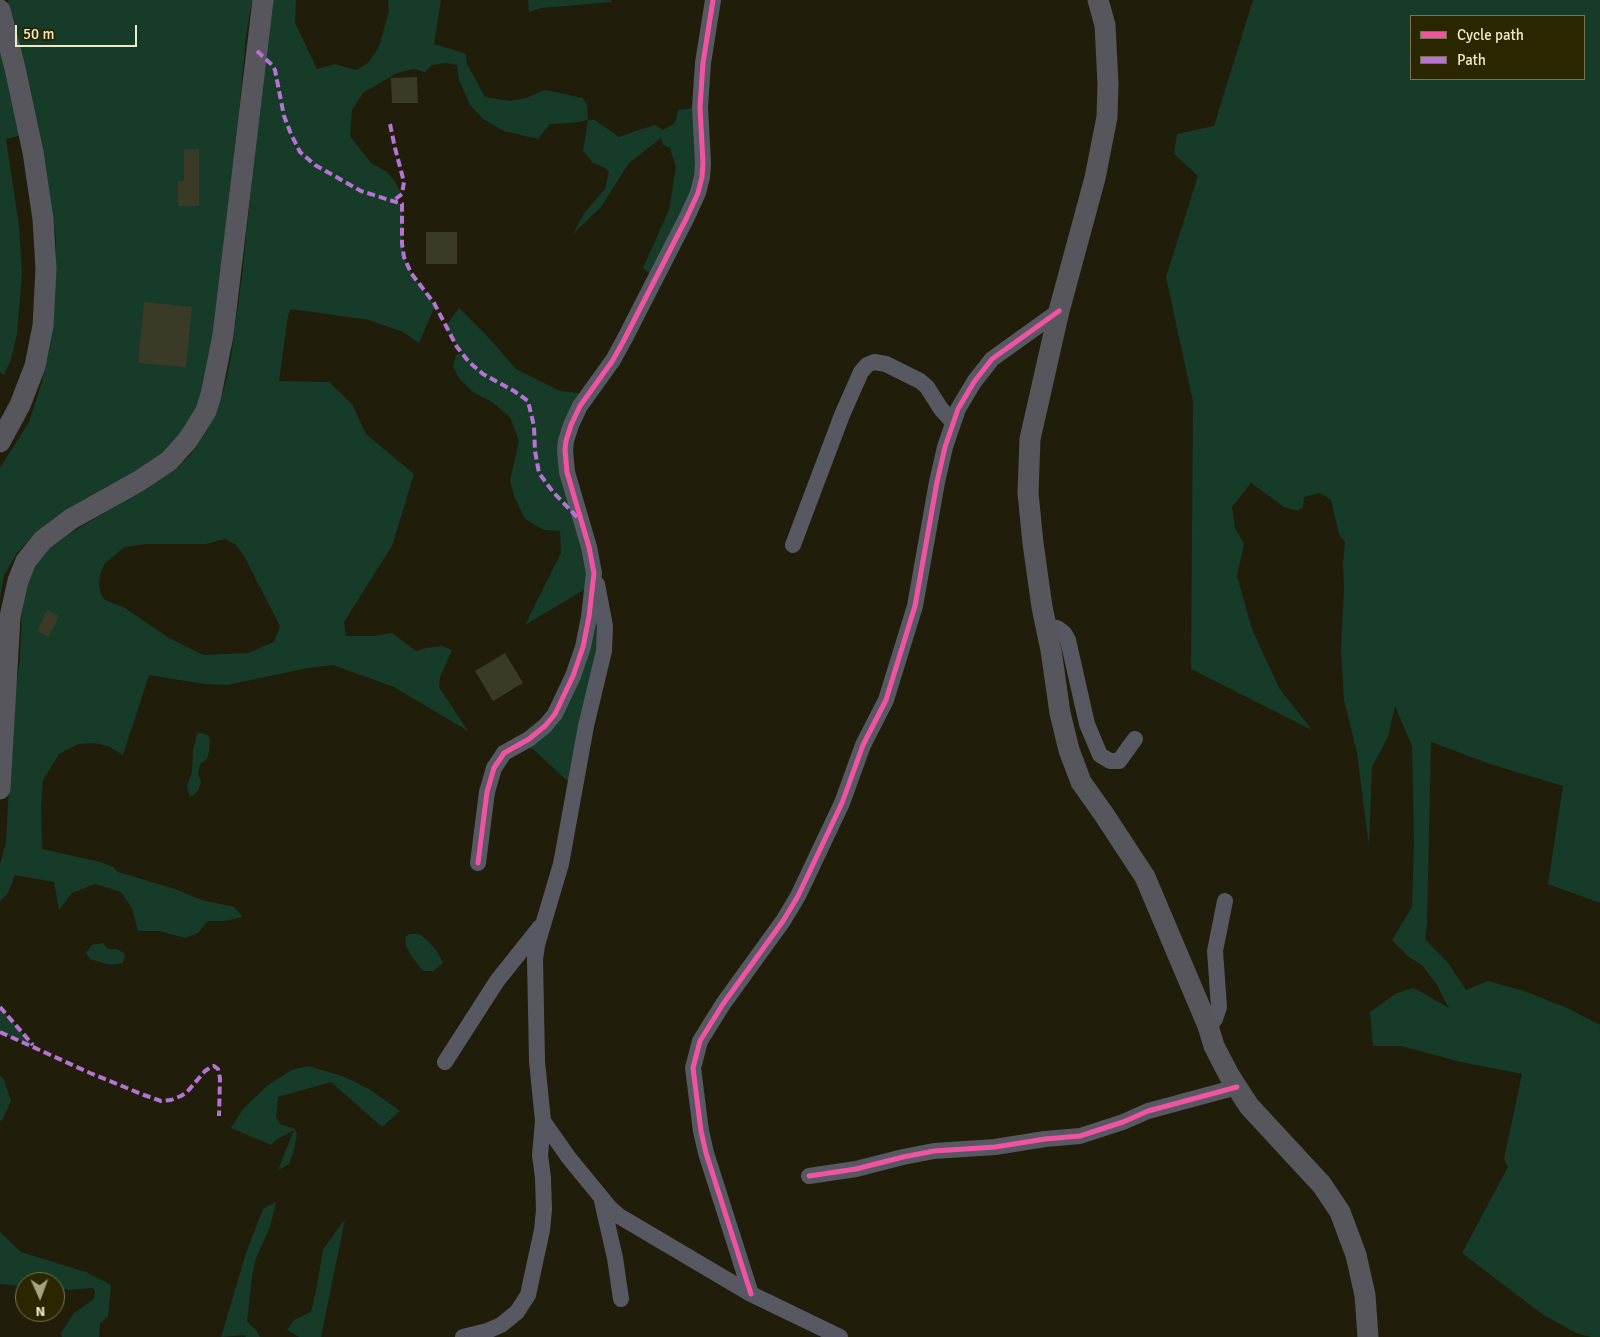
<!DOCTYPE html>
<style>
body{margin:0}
#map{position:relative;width:1600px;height:1337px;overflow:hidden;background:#201e0a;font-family:Signika,sans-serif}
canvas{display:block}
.legend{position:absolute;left:1410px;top:15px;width:175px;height:65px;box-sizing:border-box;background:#2a2600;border:1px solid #78744f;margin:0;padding:6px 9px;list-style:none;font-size:15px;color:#edeac6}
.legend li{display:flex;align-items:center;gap:10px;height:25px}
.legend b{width:25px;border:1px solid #78744f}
.north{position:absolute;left:15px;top:1272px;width:50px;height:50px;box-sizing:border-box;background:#2a2600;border:1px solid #78744f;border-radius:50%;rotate:178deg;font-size:14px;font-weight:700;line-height:20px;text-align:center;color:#edeac6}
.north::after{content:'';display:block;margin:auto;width:18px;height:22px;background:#a5a384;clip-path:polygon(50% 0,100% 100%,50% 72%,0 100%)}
.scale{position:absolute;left:15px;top:25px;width:122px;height:22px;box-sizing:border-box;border:2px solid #edeac6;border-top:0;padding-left:6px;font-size:15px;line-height:18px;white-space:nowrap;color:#edeac6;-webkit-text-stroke:4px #2a2600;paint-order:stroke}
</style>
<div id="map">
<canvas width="1600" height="1337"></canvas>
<ul class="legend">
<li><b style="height:6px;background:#f153a3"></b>Cycle path</li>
<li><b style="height:6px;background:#b673d3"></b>Path</li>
</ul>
<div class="north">N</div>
<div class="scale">50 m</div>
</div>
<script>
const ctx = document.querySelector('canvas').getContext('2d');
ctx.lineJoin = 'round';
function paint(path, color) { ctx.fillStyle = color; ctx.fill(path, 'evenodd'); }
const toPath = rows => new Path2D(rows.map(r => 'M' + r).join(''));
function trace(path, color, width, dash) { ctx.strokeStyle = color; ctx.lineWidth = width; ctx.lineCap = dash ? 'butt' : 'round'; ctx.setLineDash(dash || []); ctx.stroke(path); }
const green = toPath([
 [8,0,252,0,246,36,239,112,211,353,200,401,191,420,158,460,54,518,27,542,17,553,4,575,0,598,0,468,29,422,41,385,50,345,56,272,56,237,39,131,29,82],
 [271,0,296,0,295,23,317,69,335,64,356,70,368,63,379,47,389,11,388,0,441,0,434,44,466,54,467,64,485,97,510,101,526,98,545,90,583,98,587,106,588,120,595,120,619,137,636,131,655,125,663,130,675,123,678,110,700,107,703,163,656,279,643,268,669,210,676,167,670,148,663,145,661,138,629,163,601,207,573,234,585,212,605,189,609,172,605,168,593,163,583,151,588,120,572,123,550,124,538,139,504,131,483,119,470,105,459,80,457,65,446,63,432,65,425,72,414,69,397,73,363,93,352,110,350,136,371,163,387,172,395,182,402,194,394,201,402,204,402,244,404,257,411,273,435,306,419,343,403,332,369,320,291,309,288,316,279,381,329,382,352,404,366,434,414,474,392,546,344,622,346,636,374,636,392,633,416,651,426,648,442,646,452,650,440,677,439,687,468,731,394,687,333,665,308,668,227,685,205,684,149,675,123,755,108,746,94,743,78,744,59,754,43,780,41,806,42,849,100,862,113,867,118,872,175,889,202,900,234,907,243,917,224,921,208,921,198,933,185,938,159,931,138,931,132,908,121,892,95,884,72,893,59,910,54,882,15,875,8,893,0,901,0,864,6,843,13,710,20,659,22,612,28,583,33,572,37,563,48,550,61,539,176,469,191,454,206,432,215,414,224,389,231,358,242,275],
 [225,539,236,545,244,556,280,626,274,642,248,653,203,655,169,638,125,608,105,600,101,595,99,585,100,574,105,563,125,547,146,544,206,544],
 [528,0,611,0,612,2,541,8,529,12],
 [1253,0,1600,0,1600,903,1548,884,1563,786,1490,764,1431,742,1427,924,1425,939,1448,963,1466,990,1488,981,1524,991,1567,1008,1600,1025,1600,1337,1591,1337,1576,1333,1542,1314,1462,1253,1508,1167,1504,1159,1522,1074,1461,1062,1401,1046,1373,1046,1370,1012,1397,993,1414,988,1449,1008,1437,985,1422,965,1409,957,1392,940,1412,907,1414,842,1412,746,1395,706,1388,737,1372,767,1369,846,1357,753,1344,700,1341,649,1344,587,1343,563,1345,542,1339,534,1331,500,1320,493,1304,497,1303,507,1298,511,1284,507,1251,483,1232,507,1235,528,1244,544,1237,576,1252,629,1279,688,1312,730,1191,669,1193,402,1166,277,1198,176,1174,154,1177,134,1214,126],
 [1411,16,1584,16,1584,79,1411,79],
 [0,46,22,135,6,139,19,226,22,273,17,334,10,362,4,375,0,372],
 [459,308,488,337,516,369,560,391,588,394,566,441,603,614,575,788,534,750,520,744,560,705,592,585,525,625,561,553,560,531,544,530,525,519,514,496,510,480,519,441,510,417,492,402,473,392,459,378,453,367,456,355,462,353,445,327],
 [200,733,208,735,210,740,209,752,207,759,200,764,198,774,201,782,198,791,190,797,187,786,192,772,193,750,197,734],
 [410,934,419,934,427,940,437,951,443,963,433,971,423,971,412,957,406,946,405,937],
 [103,943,108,949,117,949,125,954,123,963,110,965,90,959,86,953,92,945],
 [0,1007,17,1027,36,1048,0,1032],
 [308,1066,345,1077,369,1089,400,1111,382,1127,331,1082,278,1097,276,1117,280,1124,295,1129,297,1134,294,1150,289,1164,278,1170,294,1130,276,1140,271,1145,231,1128,243,1109,268,1085,292,1070],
 [0,1076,4,1080,11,1101,2,1120,0,1121],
 [276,1202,270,1227,256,1258,252,1276,247,1322,256,1330,260,1337,246,1337,245,1335,221,1337,246,1253,263,1209],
 [345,1219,321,1337,299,1337,287,1330,294,1320,311,1312,316,1291,323,1250],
 [0,1232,21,1252,86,1272,111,1285,108,1317,100,1323,99,1337,62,1337,61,1333,74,1313,94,1299,95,1291,92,1288,68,1290,55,1288,55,1282,25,1282,25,1286,0,1284]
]);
const building = toPath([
 [417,77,418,103,392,103,391,78],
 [184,149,199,149,199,206,178,206,178,181,184,181],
 [426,232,457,232,457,264,426,264],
 [144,302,192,307,186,367,138,363],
 [47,610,59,616,49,637,37,631],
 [505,653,523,683,493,701,475,671]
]);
const minor = toPath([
 [793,545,842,415,861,372,867,365,874,362,886,364,920,381,927,387,941,409,953,422],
 [597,584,605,626,604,651,586,726,561,864,537,945,535,959,537,1061,543,1121,569,1158,610,1208,619,1216,751,1294,840,1337],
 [1046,626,1057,628,1064,633,1068,640,1087,724,1100,755,1110,761,1119,761,1135,739],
 [478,863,487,792,494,768,504,753,529,739,545,726,555,714,573,676,583,647,589,617,594,573,589,547,567,472,565,450,566,441,571,425,580,406,613,360,624,340,687,217,698,193,702,177,703,163,700,107,703,63,713,0],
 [1208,1026,1215,1019,1219,1007,1215,951,1225,901],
 [445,1062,497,981,540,927],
 [809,1176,856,1169,903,1157,934,1151,995,1147,1045,1139,1080,1136,1123,1122,1148,1111,1237,1087],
 [602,1201,615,1258,621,1299],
 [751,1294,706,1153,701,1131,693,1068,700,1041,723,1004,783,921,798,896,842,803,863,745,886,700,915,606,937,482,945,447,958,409,974,382,992,359,1059,311],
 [463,1337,487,1331,501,1325,517,1312,528,1295,542,1230,544,1210,543,1178,540,1155,543,1121]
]);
const major = toPath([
 [1098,0,1105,25,1108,84,1107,117,1095,178,1059,311,1030,439,1028,493,1033,543,1042,607,1051,650,1060,713,1069,750,1081,782,1103,813,1145,877,1208,1026,1214,1046,1229,1075,1249,1106,1322,1185,1340,1212,1356,1255,1365,1295,1368,1337],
 [0,10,15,68,33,152,43,219,46,269,43,326,35,366,20,405,0,442],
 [0,789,10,617,18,581,26,561,34,551,43,540,71,519,139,481,169,461,187,441,195,429,206,411,211,395,223,335,263,0]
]);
const quiet = toPath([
 [257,51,272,65,275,70,284,116,291,134,300,152,315,165,361,191,402,204,402,244,404,257,411,273,434,303,457,347,469,362,483,374,514,391,528,401,534,426,535,451,539,473,553,492,578,518],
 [390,124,395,148,404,182,402,194,393,201],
 [0,1007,33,1045],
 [0,1032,90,1073,144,1095,161,1101,171,1100,181,1096,187,1092,205,1071,211,1067,214,1066,218,1069,220,1078,219,1116]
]);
const cycleway = toPath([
 [478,863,487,792,494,768,504,753,529,739,545,726,555,714,573,676,583,647,589,617,594,573,589,547,567,472,565,450,566,441,571,425,580,406,613,360,624,340,687,217,698,193,702,177,703,163,700,107,703,63,713,0],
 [809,1176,856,1169,903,1157,934,1151,995,1147,1045,1139,1080,1136,1123,1122,1148,1111,1237,1087],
 [751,1294,706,1153,701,1131,693,1068,700,1041,723,1004,783,921,798,896,842,803,863,745,886,700,915,606,937,482,945,447,958,409,974,382,992,359,1059,311]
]);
paint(green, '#163b29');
paint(building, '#3a3a26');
trace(minor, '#585862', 16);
trace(major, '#57565c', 21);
trace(quiet, '#b673d3', 4, [8, 4]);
trace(cycleway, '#f153a3', 5);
</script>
